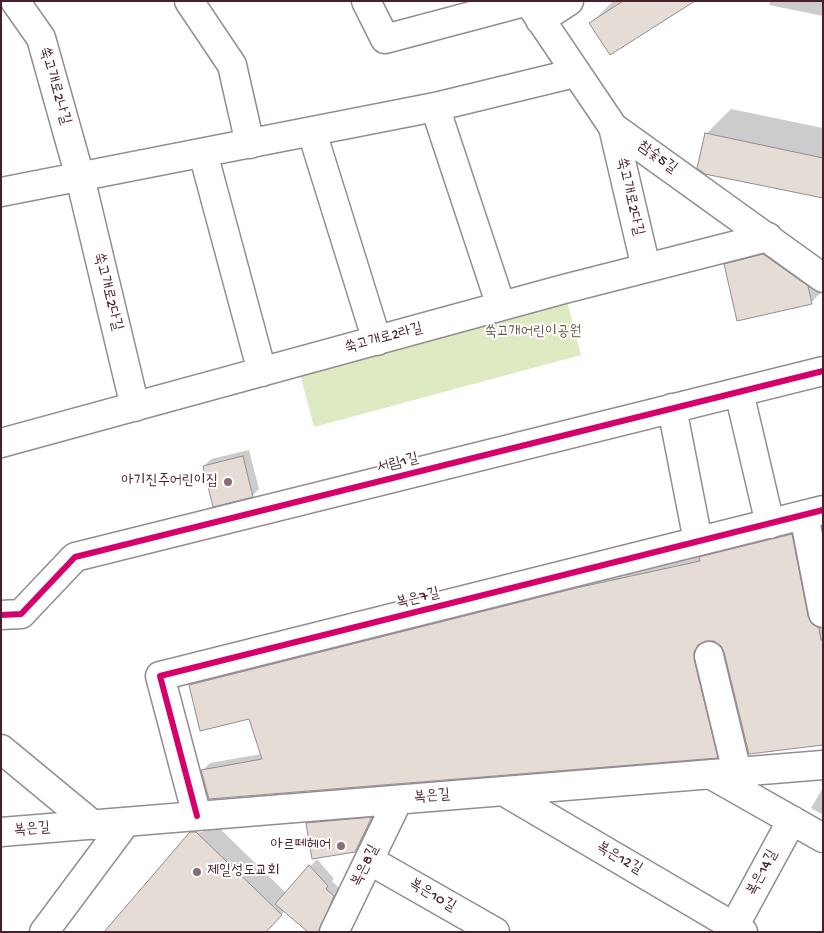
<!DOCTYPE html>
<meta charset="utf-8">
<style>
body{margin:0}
#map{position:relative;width:824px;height:933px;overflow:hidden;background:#fff;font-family:"Gochi Hand",sans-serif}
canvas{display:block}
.frame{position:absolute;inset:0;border:2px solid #4a1f2b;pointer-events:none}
</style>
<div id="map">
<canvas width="824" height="933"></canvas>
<div class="frame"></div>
</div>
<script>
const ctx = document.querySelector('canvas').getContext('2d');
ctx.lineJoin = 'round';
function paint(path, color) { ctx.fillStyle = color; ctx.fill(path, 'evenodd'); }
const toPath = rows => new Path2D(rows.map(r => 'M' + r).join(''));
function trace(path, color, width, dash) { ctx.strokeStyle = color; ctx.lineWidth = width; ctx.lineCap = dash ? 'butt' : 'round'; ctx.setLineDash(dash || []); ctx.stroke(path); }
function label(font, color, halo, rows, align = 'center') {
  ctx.font = font + ' "Gochi Hand","Poor Story",sans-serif'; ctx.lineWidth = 4; ctx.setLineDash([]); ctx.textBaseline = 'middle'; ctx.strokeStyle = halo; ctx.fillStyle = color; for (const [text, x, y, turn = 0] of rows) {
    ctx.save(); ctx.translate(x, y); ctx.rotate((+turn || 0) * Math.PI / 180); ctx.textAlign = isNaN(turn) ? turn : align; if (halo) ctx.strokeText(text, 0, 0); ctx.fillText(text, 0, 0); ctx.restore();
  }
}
const green = toPath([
 [564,289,581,355,314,427,297,363]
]);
const shadow = toPath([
 [613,1,692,1,591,23],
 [770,1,823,1,823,16,769,5],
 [731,109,823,128,823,197,706,134],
 [774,245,818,276,821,292,811,303,725,265,736,254],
 [249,450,259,489,252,496,204,466,211,459],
 [799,527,823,619,823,744,714,640,702,641,701,651,724,749,717,757,202,771,210,763,261,754,250,718,190,685,197,678,584,581,702,555,707,550],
 [823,788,823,815,811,808],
 [378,811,362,844,355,851,307,823,314,816],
 [205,819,210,819,286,893,317,859,334,879,332,881,340,889,326,932,309,932,285,911,265,932,191,833,203,832,203,830,194,831]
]);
const building = toPath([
 [623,1,695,1,610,55,589,23,623,1],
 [705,133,823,158,823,198,705,174,697,168,705,133],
 [763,254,808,286,812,304,737,321,724,264,763,254],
 [243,456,253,497,213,507,203,466,243,456],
 [792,534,808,616,812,624,819,628,821,640,823,640,823,745,749,754,724,652,721,646,714,641,706,641,698,645,694,652,694,659,718,758,209,799,201,770,262,759,249,719,200,731,189,685,576,588,700,561,699,557,792,534],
 [372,817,355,852,312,859,306,823,372,817],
 [190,832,196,832,282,915,266,932,104,932,190,832],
 [309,865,328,886,326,889,334,896,319,932,308,932,275,904,309,865]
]);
const minor = toPath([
 [15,1,41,38,80,177,135,407],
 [189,1,232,65,250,144],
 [366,1,385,39,528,1,613,127,823,278],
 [540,20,569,1],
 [435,107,501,306],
 [613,127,646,268],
 [312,132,377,341],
 [203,153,262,372],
 [1,192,435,107,575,73],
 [739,392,770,524],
 [672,408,698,541],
 [1,443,564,289,768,237],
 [804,515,823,613],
 [1,615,21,614,75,557,823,371],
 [709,656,737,772],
 [1,749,93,825],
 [710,774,823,838],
 [503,791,743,932],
 [197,816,160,676,823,510],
 [1,832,823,765],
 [369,860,495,932],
 [44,932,126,822],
 [334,932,398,800],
 [731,932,792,820]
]);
const cycleway = toPath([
 [1,615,21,614,75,557,823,371],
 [197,816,160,676,823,510]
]);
const markers = [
 [228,482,5,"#896d75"],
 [341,846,5,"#896d75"],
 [197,872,5,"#896d75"]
];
const streetNames = [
 ["쑥고개로2나길",54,86,74],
 ["참숯5길",657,158,36],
 ["쑥고개로2다길",629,197,77],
 ["쑥고개로2다길",107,292,76],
 ["쑥고개로2라길",384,339,-15],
 ["서림1길",398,464,-14],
 ["복은7길",418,599,-14],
 ["복은길",432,797,-5],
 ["복은길",32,830,-5],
 ["복은12길",619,859,30],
 ["복은8길",366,866,-64],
 ["복은14길",763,873,-62],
 ["복은10길",432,896,30]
];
const parkNames = [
 ["쑥고개어린이공원",533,333]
];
const poiNames = [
 ["아기진주어린이집",218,482],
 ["아르떼헤어",331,846],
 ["제일성도교회",207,872,"left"]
];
paint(green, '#deeac1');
paint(shadow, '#0003');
paint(building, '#e5dcd6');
trace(building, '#948c8e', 1);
trace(minor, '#948c8e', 31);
trace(minor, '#fff', 28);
trace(cycleway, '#d6006c', 6);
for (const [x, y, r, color] of markers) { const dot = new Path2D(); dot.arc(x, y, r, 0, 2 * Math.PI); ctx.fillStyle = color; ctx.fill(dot); trace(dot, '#fff', 2); }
label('15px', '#4a1f2b', '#fff', streetNames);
label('15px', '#6e5649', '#fff', parkNames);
label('15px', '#4a1f2b', '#fff', poiNames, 'right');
</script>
